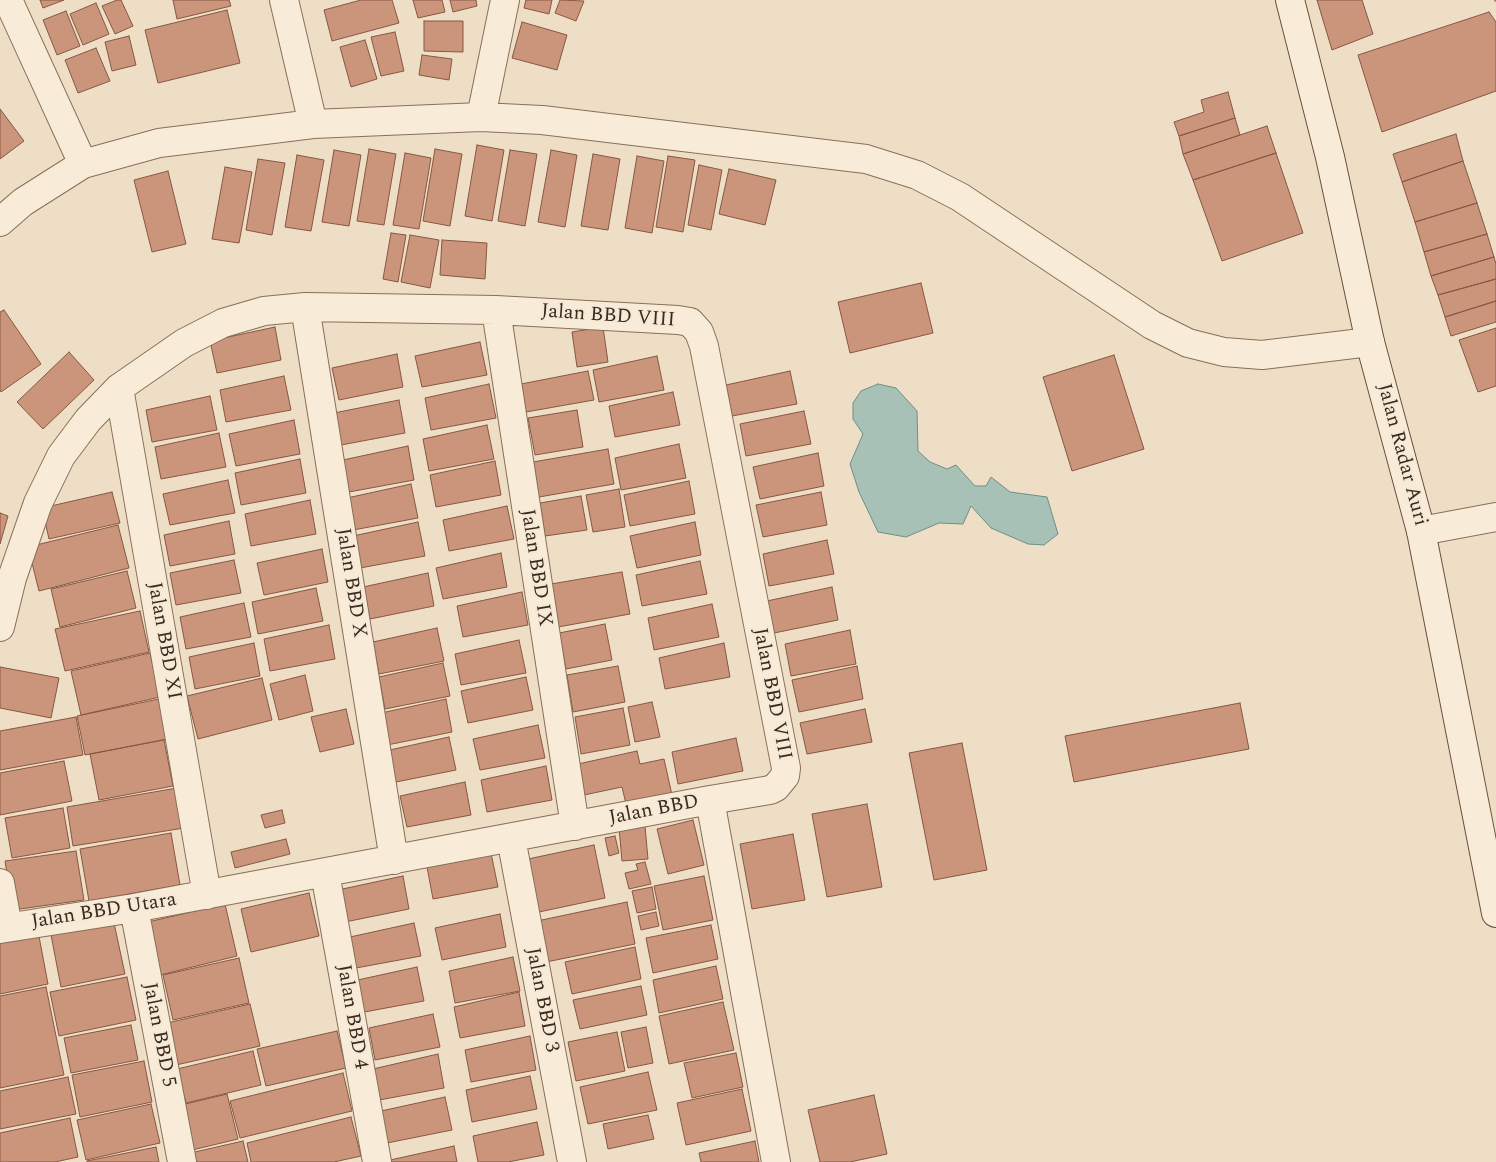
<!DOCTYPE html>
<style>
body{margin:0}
canvas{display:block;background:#eedec5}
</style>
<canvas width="1496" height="1162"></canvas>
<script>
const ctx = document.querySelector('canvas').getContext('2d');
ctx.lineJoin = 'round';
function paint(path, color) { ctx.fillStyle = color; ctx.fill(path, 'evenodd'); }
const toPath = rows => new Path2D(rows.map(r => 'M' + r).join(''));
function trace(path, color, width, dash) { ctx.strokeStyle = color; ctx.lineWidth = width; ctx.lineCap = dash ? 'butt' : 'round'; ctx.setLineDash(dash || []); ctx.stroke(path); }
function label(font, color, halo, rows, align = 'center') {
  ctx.font = font + ' Spectral,serif'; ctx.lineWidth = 4; ctx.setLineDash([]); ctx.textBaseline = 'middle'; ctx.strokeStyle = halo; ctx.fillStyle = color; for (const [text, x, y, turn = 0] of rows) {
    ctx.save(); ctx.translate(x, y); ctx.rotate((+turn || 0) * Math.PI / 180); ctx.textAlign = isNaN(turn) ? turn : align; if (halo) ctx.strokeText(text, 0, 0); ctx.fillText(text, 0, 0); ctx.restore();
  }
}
const water = toPath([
 [878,384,896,388,917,411,918,451,930,462,947,469,956,465,975,486,986,486,991,477,1010,492,1047,497,1058,534,1044,545,1028,544,991,528,971,506,963,524,939,523,906,537,878,532,859,492,850,464,863,434,853,419,853,403,861,391,878,384]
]);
const building = toPath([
 [40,0,64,0,43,8,40,0],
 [117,0,121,0,133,26,115,34,102,6,117,0],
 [173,0,229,0,231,6,177,19,173,0],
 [361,0,392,0,399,23,332,41,324,10,361,0],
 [413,0,442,0,445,12,418,18,413,0],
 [450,0,476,0,477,6,453,12,450,0],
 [526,0,552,0,549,14,524,8,526,0],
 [560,0,584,1,576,21,555,13,560,0],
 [1317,0,1362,0,1373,34,1332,50,1317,0],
 [96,3,109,34,83,45,70,14,96,3],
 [227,10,240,63,158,83,145,30,227,10],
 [66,11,80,46,57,55,43,20,66,11],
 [1489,12,1496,22,1496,91,1382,132,1358,55,1489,12],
 [424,21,463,21,463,52,424,51,424,21],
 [522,22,567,35,557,70,512,58,522,22],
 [395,32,404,71,381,76,371,37,395,32],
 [129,36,136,65,112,71,105,42,129,36],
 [365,40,377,79,351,87,340,47,365,40],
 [96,48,110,81,78,93,65,60,96,48],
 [422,55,452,59,449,80,419,75,422,55],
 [1228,92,1235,118,1179,136,1174,122,1204,112,1201,100,1228,92],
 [0,109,24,141,0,159,0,109],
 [1235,118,1240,135,1183,154,1179,136,1235,118],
 [1267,126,1276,153,1193,180,1183,154,1267,126],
 [1456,134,1463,161,1402,182,1393,154,1456,134],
 [477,145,504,150,492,221,465,216,477,145],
 [369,149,396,154,384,225,357,221,369,149],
 [435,149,462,154,450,226,423,221,435,149],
 [334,150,361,155,349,226,322,222,334,150],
 [510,150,537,154,525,226,498,221,510,150],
 [551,150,577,155,565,227,538,222,551,150],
 [405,153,431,158,419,229,393,225,405,153],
 [1276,153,1303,233,1222,261,1193,180,1276,153],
 [593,154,620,159,608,230,581,226,593,154],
 [297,155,324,160,311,231,285,227,297,155],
 [637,156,664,161,652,233,625,228,637,156],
 [668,156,695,160,683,232,656,227,668,156],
 [258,159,285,163,272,235,246,230,258,159],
 [1463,161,1477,203,1415,222,1402,182,1463,161],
 [699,165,722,170,711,230,688,225,699,165],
 [225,167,252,172,239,243,212,239,225,167],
 [729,169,776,180,765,225,719,214,729,169],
 [168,171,186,244,152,252,134,180,168,171],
 [1477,203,1487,234,1424,252,1415,222,1477,203],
 [391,233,406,235,398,282,383,279,391,233],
 [1487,234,1494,257,1431,276,1424,252,1487,234],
 [410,235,439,240,430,288,401,282,410,235],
 [442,240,487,243,485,279,440,275,442,240],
 [1494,257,1496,264,1496,279,1438,295,1431,276,1494,257],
 [1496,279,1496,301,1445,317,1438,295,1496,279],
 [921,283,933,333,850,353,838,302,921,283],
 [1496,301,1496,322,1451,336,1445,317,1496,301],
 [4,310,41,364,1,392,0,390,0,312,4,310],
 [275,327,281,360,217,373,210,341,275,327],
 [603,327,608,362,577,367,572,332,603,327],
 [1496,328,1496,386,1478,392,1459,340,1496,328],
 [480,342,487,375,422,387,415,356,480,342],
 [69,352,94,380,43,429,17,402,69,352],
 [397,354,403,387,339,400,332,368,397,354],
 [1114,355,1144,449,1072,471,1043,377,1114,355],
 [657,356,664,390,599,402,593,370,657,356],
 [588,371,594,400,526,412,521,384,588,371],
 [790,371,797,404,732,416,726,385,790,371],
 [284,376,291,410,226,422,220,390,284,376],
 [489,384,496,418,431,430,425,398,489,384],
 [673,392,680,425,615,437,609,406,673,392],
 [210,396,217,430,152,442,146,410,210,396],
 [399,400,405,433,341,445,334,413,399,400],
 [577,410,583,447,535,455,528,418,577,410],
 [804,411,811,444,746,456,740,424,804,411],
 [294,420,300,454,236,466,229,434,294,420],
 [487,425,494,459,429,471,423,439,487,425],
 [219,433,226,467,161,479,155,447,219,433],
 [679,444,686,478,621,490,615,458,679,444],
 [408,446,414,480,349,492,343,460,408,446],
 [608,449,614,484,539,497,533,462,608,449],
 [818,453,824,486,760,499,753,467,818,453],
 [300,459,306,493,241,505,235,473,300,459],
 [495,461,501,495,436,507,430,475,495,461],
 [228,480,235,513,170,525,163,494,228,480],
 [689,481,695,514,630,526,624,495,689,481],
 [411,484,418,518,353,530,347,498,411,484],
 [619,489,625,527,593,532,586,495,619,489],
 [112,492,120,523,49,539,42,508,112,492],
 [821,492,827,525,763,537,756,505,821,492],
 [581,496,587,530,545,536,540,503,581,496],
 [310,500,316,534,251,546,245,514,310,500],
 [507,506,514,539,449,551,443,520,507,506],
 [0,513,8,516,0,544,0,513],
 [229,521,235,554,170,566,164,535,229,521],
 [418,522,425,556,360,568,353,536,418,522],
 [695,522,701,555,637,568,630,536,695,522],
 [118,525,129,568,39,591,28,547,118,525],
 [827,540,834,574,769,586,763,554,827,540],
 [322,549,328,582,264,595,257,563,322,549],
 [501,553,507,587,443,599,436,568,501,553],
 [234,560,241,593,176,605,170,573,234,560],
 [700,561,707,594,642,606,636,575,700,561],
 [127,571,136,608,60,627,51,589,127,571],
 [622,572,630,614,558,627,551,584,622,572],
 [428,573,434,606,370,619,363,587,428,573],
 [832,587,838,620,774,633,767,601,832,587],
 [316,588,323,621,258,634,252,602,316,588],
 [522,592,528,625,463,637,457,606,522,592],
 [244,603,251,637,186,649,180,617,244,603],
 [712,604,719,637,654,650,648,618,712,604],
 [140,611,149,652,65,671,55,629,140,611],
 [605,624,612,660,566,669,559,633,605,624],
 [329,625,335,659,270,671,264,639,329,625],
 [437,628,444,661,379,674,373,642,437,628],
 [850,630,856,664,791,676,785,644,850,630],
 [519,640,526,673,461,685,455,654,519,640],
 [254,643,260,676,195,689,189,657,254,643],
 [724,643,730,677,665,689,659,658,724,643],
 [150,653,160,697,81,715,71,671,150,653],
 [443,663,450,696,385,709,379,677,443,663],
 [618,666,625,702,573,712,567,675,618,666],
 [857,666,863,699,799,712,792,680,857,666],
 [0,667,59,678,51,718,0,708,0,667],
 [305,675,313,711,279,720,270,684,305,675],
 [526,677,533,710,468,723,461,691,526,677],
 [262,678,272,720,198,739,187,696,262,678],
 [159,699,167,739,85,755,77,716,159,699],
 [446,699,452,732,387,745,381,713,446,699],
 [652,702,660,737,635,742,628,707,652,702],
 [1240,703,1249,749,1074,782,1065,736,1240,703],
 [623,708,630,745,581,754,575,717,623,708],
 [346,709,354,744,320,752,311,717,346,709],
 [865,709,872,742,807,754,800,723,865,709],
 [76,717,83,755,0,770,0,731,76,717],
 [538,725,545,758,480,770,473,739,538,725],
 [449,737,456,770,391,783,385,751,449,737],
 [736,738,743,771,678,784,672,752,736,738],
 [164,740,173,786,99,800,90,754,164,740],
 [962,743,987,870,934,880,909,753,962,743],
 [637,751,640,764,664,759,672,795,626,804,622,787,584,795,578,764,637,751],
 [64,761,72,801,0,815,0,773,64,761],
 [546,766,552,800,487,812,481,780,546,766],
 [465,782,471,815,407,827,400,796,465,782],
 [177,788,184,828,73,846,67,807,177,788],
 [867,804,882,887,827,897,812,814,867,804],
 [63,808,70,848,12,858,5,818,63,808],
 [282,810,285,823,265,828,261,815,282,810],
 [693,820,704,865,668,874,657,829,693,820],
 [645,826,648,859,622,861,619,828,645,826],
 [171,833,180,885,89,901,80,849,171,833],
 [793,834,805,900,752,909,740,844,793,834],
 [615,836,619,853,609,856,605,838,615,836],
 [286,839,290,854,235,868,231,852,286,839],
 [594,845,605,898,539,912,528,859,594,845],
 [76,851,84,900,13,910,5,861,76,851],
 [491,853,498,887,433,899,427,867,491,853],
 [645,862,651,884,629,889,625,873,638,870,636,864,645,862],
 [403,876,409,909,345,922,338,890,403,876],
 [704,876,713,920,663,930,654,886,704,876],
 [652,887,656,909,637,913,632,891,652,887],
 [309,893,319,936,251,952,241,909,309,893],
 [627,902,635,944,546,962,537,921,627,902],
 [225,904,237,956,160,975,148,922,225,904],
 [656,912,659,926,641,930,638,916,656,912],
 [500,914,506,947,442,960,435,928,500,914],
 [114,923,125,974,61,987,51,935,114,923],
 [414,923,421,956,356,968,350,937,414,923],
 [711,925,718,959,653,973,646,938,711,925],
 [38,931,48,984,0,994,0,939,38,931],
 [635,947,641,979,572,994,565,962,635,947],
 [513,957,520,991,455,1003,449,971,513,957],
 [239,958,249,1003,173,1020,163,975,239,958],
 [716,966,723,999,659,1013,653,980,716,966],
 [417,967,424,1001,359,1013,353,981,417,967],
 [127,977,136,1020,59,1036,50,992,127,977],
 [641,986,647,1015,580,1029,573,1000,641,986],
 [46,987,64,1075,0,1088,0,996,46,987],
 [519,992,525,1026,460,1038,454,1007,519,992],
 [723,1002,734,1050,669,1064,659,1016,723,1002],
 [250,1004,260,1046,176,1065,167,1023,250,1004],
 [433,1014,440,1047,375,1060,369,1028,433,1014],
 [131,1025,138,1060,71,1073,64,1038,131,1025],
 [646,1027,653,1063,628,1068,621,1032,646,1027],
 [337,1031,346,1068,266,1086,257,1049,337,1031],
 [617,1032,625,1071,576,1081,568,1042,617,1032],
 [530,1036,536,1070,471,1082,465,1050,530,1036],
 [253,1051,261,1085,186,1103,177,1069,253,1051],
 [736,1053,743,1087,692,1098,684,1063,736,1053],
 [438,1054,444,1088,379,1100,373,1069,438,1054],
 [144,1061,152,1102,80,1117,72,1075,144,1061],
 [648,1072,657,1110,588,1124,580,1087,648,1072],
 [343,1073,352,1111,240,1138,230,1101,343,1073],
 [530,1076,537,1109,472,1122,466,1090,530,1076],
 [68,1077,76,1114,0,1129,0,1091,68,1077],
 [742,1089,751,1131,686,1145,677,1103,742,1089],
 [227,1094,238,1139,184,1152,173,1107,227,1094],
 [874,1095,887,1154,850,1162,820,1162,808,1110,874,1095],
 [445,1097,452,1130,387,1143,381,1111,445,1097],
 [151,1104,160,1143,86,1160,77,1120,151,1104],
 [648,1115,654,1139,608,1149,603,1124,648,1115],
 [351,1117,361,1156,334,1162,251,1162,247,1143,351,1117],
 [70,1118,78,1157,55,1162,0,1162,0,1133,70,1118],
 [537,1122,544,1155,508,1162,478,1162,473,1136,537,1122],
 [243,1141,248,1162,188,1162,186,1154,243,1141],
 [755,1141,759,1162,701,1162,699,1153,755,1141],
 [454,1146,457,1162,390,1162,390,1160,454,1146],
 [156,1147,159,1162,87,1162,87,1161,156,1147]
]);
const path = toPath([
 [1495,0,1496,1]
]);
const street = toPath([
 [8,0,83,164],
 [284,0,313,124],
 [481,117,505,0],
 [0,222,23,202,83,164,159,143,313,124,481,117,542,120,866,159,917,175,960,197,1152,325,1188,343,1224,352,1262,355,1370,342],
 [305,307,394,860],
 [496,310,575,826],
 [119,388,207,895],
 [1421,531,1496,517],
 [0,627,12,578,38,503,61,456,88,420,119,388,184,343,223,323,264,311,305,307,496,310,678,320,690,322,699,332,704,346,786,768,785,776,776,787,770,790,710,800],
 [511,838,572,1162],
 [325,873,377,1162],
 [0,883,8,927],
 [134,908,182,1162],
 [0,929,134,908,710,800,776,1162]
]);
const secondary = toPath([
 [1290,0,1330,157,1370,342,1421,531,1496,913]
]);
const streetNames = [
 ["Jalan BBD VIII",608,317,4],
 ["Jalan Radar Auri",1401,455,75],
 ["Jalan BBD IX",535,568,81],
 ["Jalan BBD X",350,583,81],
 ["Jalan BBD XI",163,641,80],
 ["Jalan BBD VIII",771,694,79],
 ["Jalan BBD",654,811,-11],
 ["Jalan BBD Utara",104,912,-9],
 ["Jalan BBD 3",541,1000,79],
 ["Jalan BBD 4",351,1017,80],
 ["Jalan BBD 5",158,1035,79]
];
paint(water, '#a7c1b7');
trace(water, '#6d8f84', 1);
paint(building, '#cb957c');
trace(building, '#875742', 1);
trace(street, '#886f5b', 30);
trace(secondary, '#6a503e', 30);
trace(path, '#886f5b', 3, [4, 2.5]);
trace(street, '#f8ecd8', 28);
trace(secondary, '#f8ecd8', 28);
label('20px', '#39291f', '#f5e9d5', streetNames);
</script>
